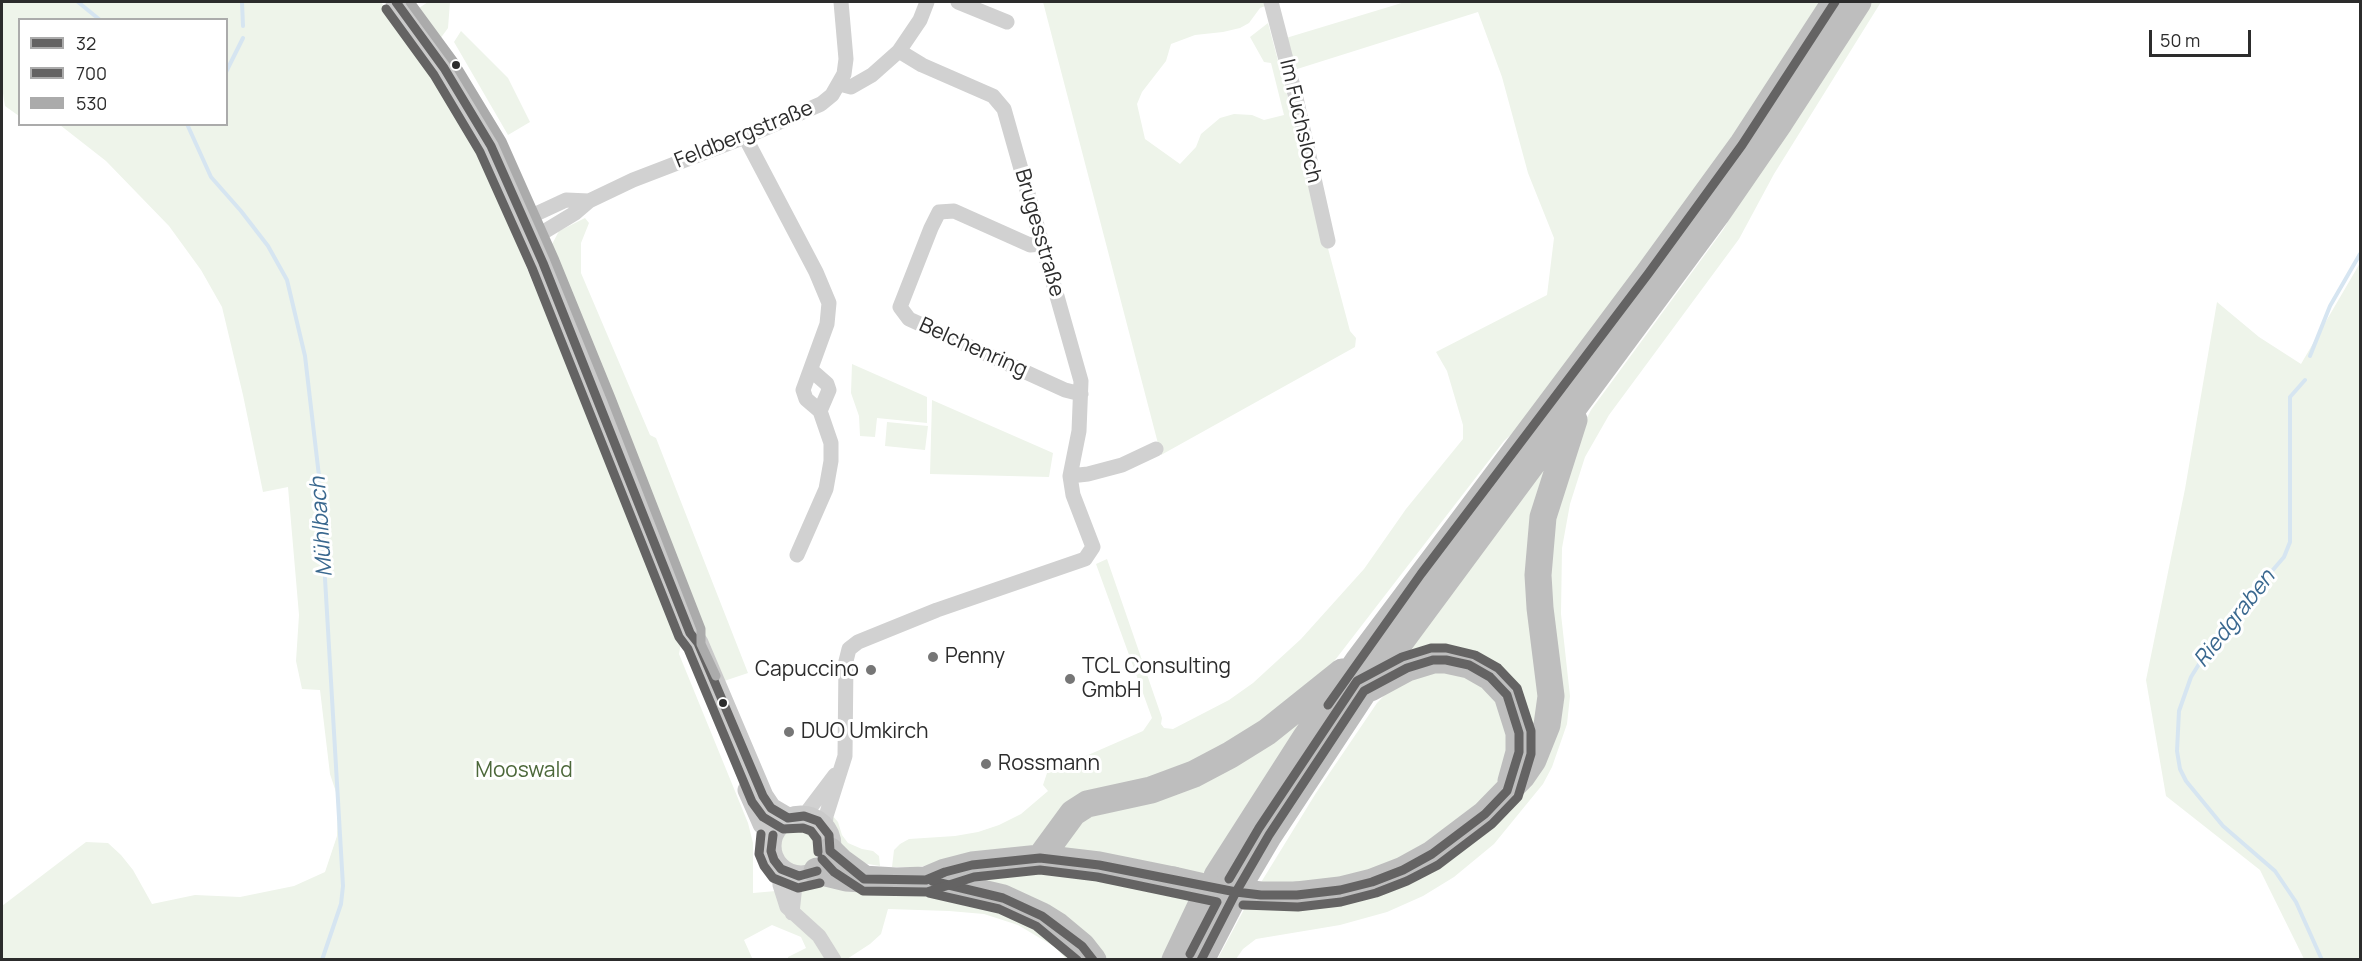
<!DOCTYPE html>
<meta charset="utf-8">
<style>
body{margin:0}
#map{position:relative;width:2362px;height:961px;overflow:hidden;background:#fff;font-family:Manrope,sans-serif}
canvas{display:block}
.frame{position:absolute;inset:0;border:3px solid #2c2c2c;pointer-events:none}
.legend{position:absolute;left:18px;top:18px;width:210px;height:108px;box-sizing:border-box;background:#fff;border:2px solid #ababab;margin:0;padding:8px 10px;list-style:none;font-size:18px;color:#2c2c2c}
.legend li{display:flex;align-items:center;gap:12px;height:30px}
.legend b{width:30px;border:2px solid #ababab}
.scale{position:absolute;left:2149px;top:30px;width:102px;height:27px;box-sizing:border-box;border:3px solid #2c2c2c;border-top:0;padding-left:8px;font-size:18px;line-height:21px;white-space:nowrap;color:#2c2c2c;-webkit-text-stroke:4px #fff;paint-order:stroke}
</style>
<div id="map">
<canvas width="2362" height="961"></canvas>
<div class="frame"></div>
<ul class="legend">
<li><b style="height:8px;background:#646363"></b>32</li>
<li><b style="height:8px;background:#646363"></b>700</li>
<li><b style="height:8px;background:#ababab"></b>530</li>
</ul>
<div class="scale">50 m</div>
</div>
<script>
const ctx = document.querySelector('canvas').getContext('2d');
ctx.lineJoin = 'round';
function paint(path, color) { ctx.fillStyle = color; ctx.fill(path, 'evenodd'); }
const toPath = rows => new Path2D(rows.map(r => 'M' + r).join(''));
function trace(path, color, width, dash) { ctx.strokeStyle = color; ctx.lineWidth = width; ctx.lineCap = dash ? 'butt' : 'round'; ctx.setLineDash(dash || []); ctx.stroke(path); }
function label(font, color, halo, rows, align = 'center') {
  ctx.font = font + ' Manrope,sans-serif'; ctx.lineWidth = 6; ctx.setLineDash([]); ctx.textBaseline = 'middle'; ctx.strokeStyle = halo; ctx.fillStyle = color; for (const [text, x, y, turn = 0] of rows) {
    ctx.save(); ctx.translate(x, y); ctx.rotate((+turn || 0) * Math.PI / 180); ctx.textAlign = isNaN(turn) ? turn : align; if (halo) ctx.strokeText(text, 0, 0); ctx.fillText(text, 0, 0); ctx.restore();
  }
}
const green = toPath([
 [2,2,381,2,412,45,461,123,496,193,681,643,679,654,748,823,753,843,753,893,799,889,810,881,870,894,934,895,998,902,1085,959,1066,959,1055,947,1018,925,984,914,949,911,888,909,881,934,870,944,847,959,788,959,788,957,806,948,801,937,772,925,744,940,753,960,2,959,2,906,86,842,108,843,121,855,133,870,152,904,195,895,240,897,294,886,325,872,337,836,338,798,330,774,320,690,302,689,296,661,299,615,288,487,263,492,243,395,222,307,201,270,169,226,106,161,60,125,226,124,226,20,20,20,19,116,5,106,2,87],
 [428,2,450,2,448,28,440,39,420,13,419,8],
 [1043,2,1267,2,1268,5,1260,8,1249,23,1240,28,1223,32,1195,35,1171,44,1166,61,1142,92,1137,104,1145,139,1180,164,1196,147,1201,134,1220,118,1234,114,1252,115,1264,120,1284,115,1271,63,1264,62,1250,37,1268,23,1350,331,1356,338,1355,347,1161,455],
 [1405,2,1824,2,1746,123,1530,417,1504,441,1332,664,1245,740,1030,847,918,867,892,867,894,850,900,844,909,839,955,836,978,832,999,825,1021,814,1048,791,1043,785,1047,773,1143,731,1152,718,1096,564,1107,559,1162,718,1161,724,1164,728,1173,729,1229,700,1253,683,1301,639,1364,569,1406,509,1463,439,1463,425,1447,371,1436,352,1547,295,1554,238,1528,173,1502,77,1478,12,1294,70,1286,38],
 [1869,2,1881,2,1774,174,1739,239,1609,415,1585,457,1570,504,1562,548,1561,614,1570,696,1567,724,1552,767,1543,784,1494,844,1454,877,1423,896,1387,912,1340,925,1256,939,1243,949,1236,959,1217,960,1247,904,1372,890,1541,754,1544,551,1577,437,1591,410,1723,230,1759,169],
 [461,31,508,78,530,122,508,135,454,42],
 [585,218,589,223,581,243,581,273,650,435,656,438,748,673,718,683,551,259,550,248,559,231],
 [2360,263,2360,959,2304,959,2260,870,2166,796,2146,680,2185,489,2217,302,2259,337,2301,364],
 [852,364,927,397,927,423,877,418,875,437,860,436,859,416,851,393],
 [932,400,1053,453,1049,477,930,474],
 [887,422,928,426,925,450,885,446],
 [1559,445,1544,676,1536,742,1489,671,1387,674],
 [1452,669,1496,695,1512,740,1497,792,1397,864,1307,885,1260,884,1316,793,1377,703,1398,681],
 [1319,696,1204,877,1054,853,1079,815,1122,802],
 [832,815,838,822,842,835,848,843,862,849,873,851,879,856,880,866,856,862,837,845,831,826],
 '777 846a21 21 0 1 1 42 0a21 21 0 1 1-42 0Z',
 [1037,868,1193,894,1163,959,1100,960,979,887,981,872]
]);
const stream = toPath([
 [78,2,100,20],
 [242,2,243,26],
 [226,72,243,38],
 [187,124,211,177,241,211,268,246,287,280,305,356,319,476,343,886,341,904,322,960],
 [2310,356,2330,306,2360,254],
 [2305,380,2290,397,2290,542,2284,557,2217,635,2191,677,2179,711,2177,751,2180,769,2186,781,2223,826,2275,871,2296,902,2322,960]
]);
const street = toPath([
 [958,2,1007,22],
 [1271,2,1296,98,1328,241],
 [840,84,851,87,872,75,899,51,920,20,927,2],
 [745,137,816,272,829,303,827,324,803,390,806,399,820,411,831,443,831,461,826,489,797,555],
 [523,220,566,200,589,201],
 [532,239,575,213,589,201,633,180,745,137,821,104,832,95,844,74,846,59,841,2],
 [1041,244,1030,245,954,211,939,212,931,228,900,307,909,319,1065,390,1081,394],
 [811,370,827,384,829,390,820,411],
 [1070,476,1088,474,1122,465,1156,449],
 [804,816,835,775],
 [825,829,826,816,845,756,846,661,849,649,858,642,937,610,1085,559,1093,547,1073,495,1070,476,1079,431,1081,381,1004,109,993,96,922,65,899,51],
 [779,866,780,885,787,907,819,936,834,960],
 [792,913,795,885,799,876]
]);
const secondary = toPath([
 [396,2,444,68,491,146,543,263,690,633,698,643,763,796,771,808,788,818],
 [748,790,763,824,773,835],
 '771 846a30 30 0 1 1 60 0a30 30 0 1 1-60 0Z'
]);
const highway = toPath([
 [1370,688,1407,668,1433,660,1446,660,1469,665,1490,677,1507,695,1519,733,1519,752,1511,781],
 [830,851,841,862,863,878],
 [1040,858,1073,813,1087,804,1151,790,1194,774,1230,755,1267,732,1342,672],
 [817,871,846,878,896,881,926,880,1003,898,1042,916,1058,926,1082,946,1093,960],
 [1217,876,1306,737,1358,661,1648,274,1742,145,1835,2],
 [1243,879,1269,835,1364,691,1716,215,1780,122,1858,2],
 [926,880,945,872,972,865,1040,858,1099,865,1173,880],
 [1297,895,1340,890,1372,882,1403,870,1432,854,1485,814,1522,776,1533,760,1547,725,1551,696,1540,608,1538,575,1543,517,1574,420],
 [1175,960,1203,901],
 [1201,960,1230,904]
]);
const highwayBridge = toPath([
 [1173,880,1217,890,1261,895,1297,895]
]);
const bus1 = toPath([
 [396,2,444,68,491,146,543,263,690,633,698,643,763,796,771,808,788,818,804,816,818,821,829,835,830,851],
 [1433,660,1446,660,1469,665,1490,677,1507,695,1519,733,1519,752,1507,791,1485,814,1432,854,1403,870,1372,882,1340,890,1297,895,1261,895,1236,892,1269,835,1364,691,1407,668,1433,660],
 [1328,705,1421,574,1648,274,1742,145,1835,2],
 [773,835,771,851,774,860,781,869,799,876,817,871],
 [830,851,864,879,926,880,945,872,972,865,1040,858,1099,865,1236,892],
 [932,881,1003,898,1042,916,1082,946,1093,960],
 [1201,960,1236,892]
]);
const bus2 = toPath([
 [386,9,434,75,480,152,532,268,679,637,688,649,752,802,763,817,783,829,803,828,811,831,817,839,818,852],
 [761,834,759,854,764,866,773,878,798,888,820,883],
 [822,859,834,872,863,891,927,892,974,877,1040,870,1097,877,1217,902,1190,954],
 [1229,879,1259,828,1357,681,1402,657,1431,648,1446,648,1475,655,1498,668,1517,688,1531,731,1531,754,1518,797,1492,824,1438,865,1407,881,1376,893,1341,902,1298,907,1243,905],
 [929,893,999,909,1036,926,1077,960]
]);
const bus3 = toPath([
 [410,2,454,62,502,141,554,258,611,398,701,629,701,644,716,676]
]);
const markers = [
 [456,65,5,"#2c2c2c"],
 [933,657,6,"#767676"],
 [871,670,6,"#767676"],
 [1070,679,6,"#767676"],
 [723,703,5,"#2c2c2c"],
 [789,732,6,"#767676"],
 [986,764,6,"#767676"]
];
const streetNames = [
 ["Im Fuchsloch",1300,121,77],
 ["Feldbergstraße",744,135,-22],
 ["Brugesstraße",1039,233,74],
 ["Belchenring",973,348,24]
];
const poiNames = [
 ["Penny",945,657],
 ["TCL Consulting",1082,667],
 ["GmbH",1082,691],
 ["Capuccino",859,670,"right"],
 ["DUO Umkirch",801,732],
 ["Rossmann",998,764]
];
const parkNames = [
 ["Mooswald",524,771]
];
const waterNames = [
 ["Mühlbach",322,527,-94],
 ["Riedgraben",2235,619,-52]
];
paint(green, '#eef4ea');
trace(stream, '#d6e5f1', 4);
trace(street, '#d1d1d1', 15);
trace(secondary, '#cacaca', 21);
trace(highway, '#bebebe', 27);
trace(highwayBridge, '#bebebe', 27);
trace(bus1, '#646363', 9);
trace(bus2, '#646363', 9);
trace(bus3, '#ababab', 9);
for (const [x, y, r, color] of markers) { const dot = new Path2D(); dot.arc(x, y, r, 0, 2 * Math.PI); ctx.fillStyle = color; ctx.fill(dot); trace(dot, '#fff', 2); }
label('21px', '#2c2c2c', '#fff', streetNames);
label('21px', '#2c2c2c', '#fff', poiNames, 'left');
label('21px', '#4c683a', '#fff', parkNames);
label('italic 22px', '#3a688f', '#fff', waterNames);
</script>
